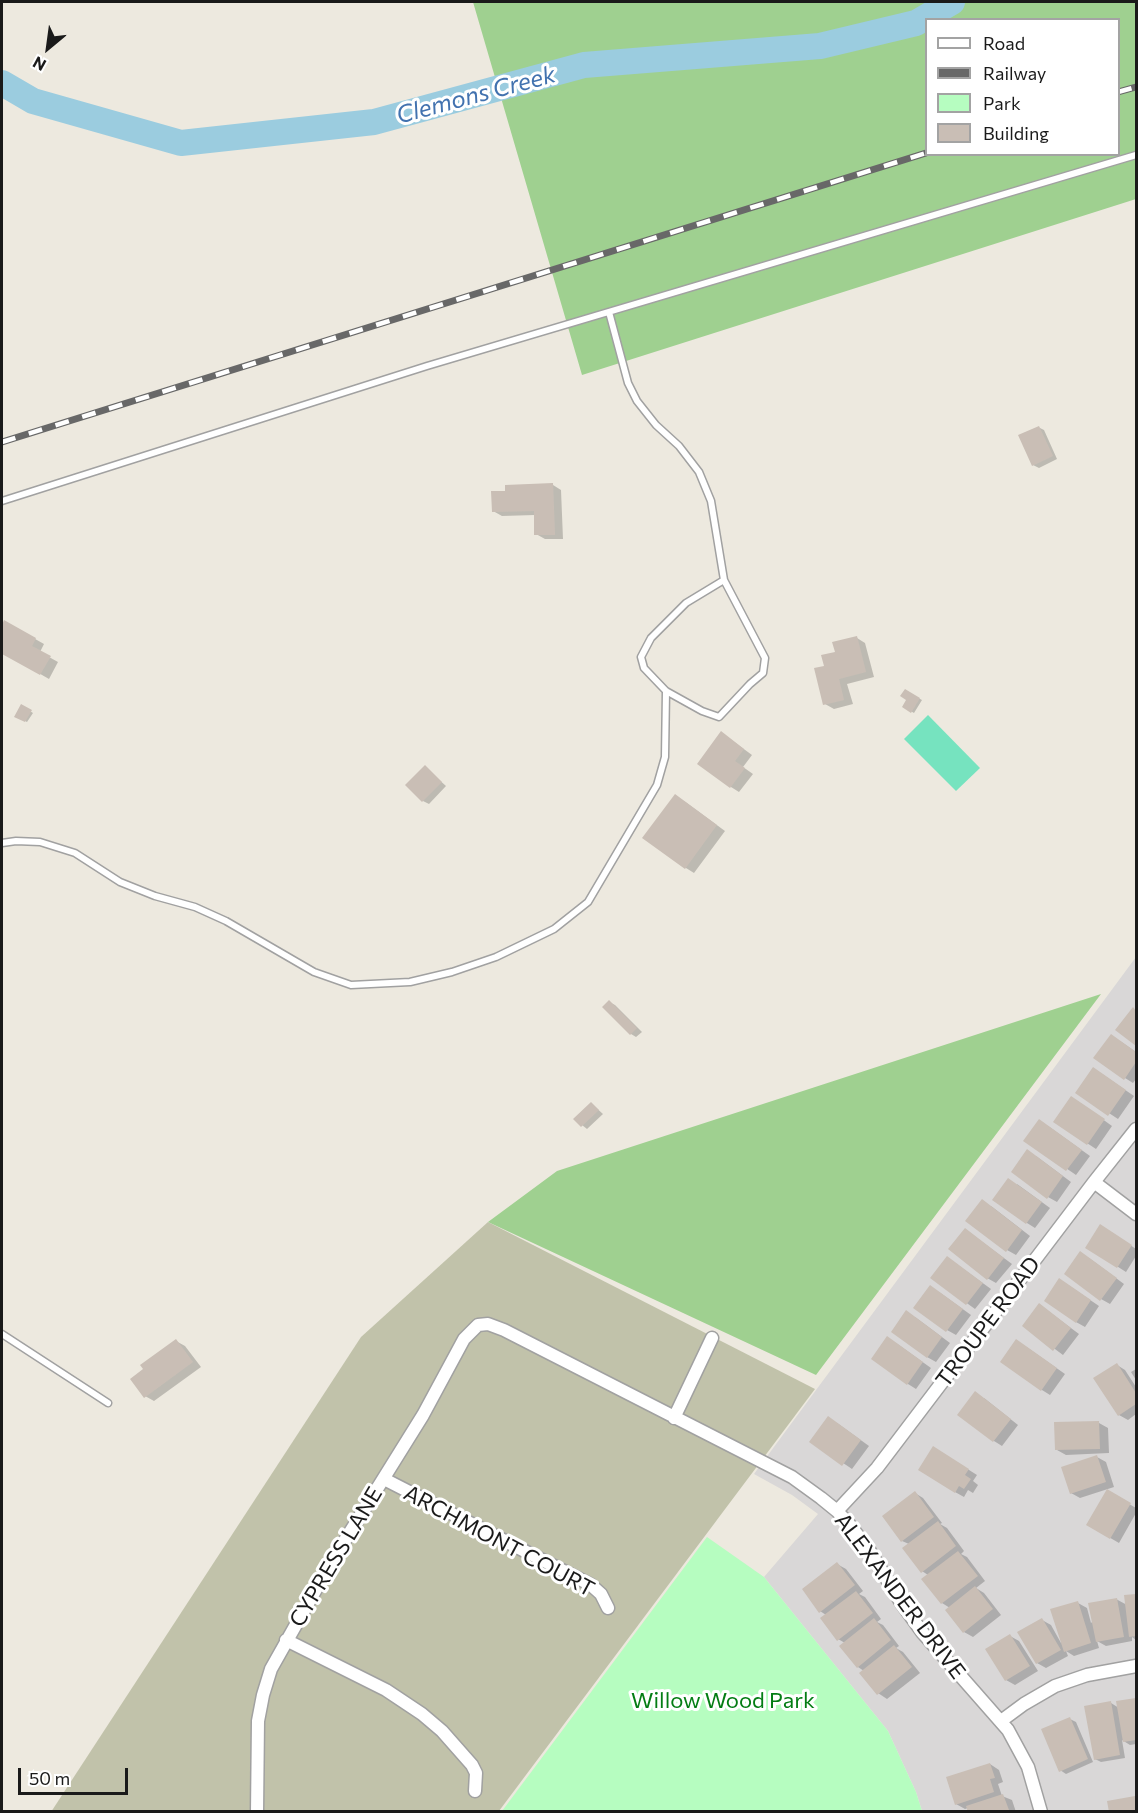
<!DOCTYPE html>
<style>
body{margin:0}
#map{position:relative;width:1138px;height:1813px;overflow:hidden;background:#ede9df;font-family:Commissioner,sans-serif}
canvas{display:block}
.frame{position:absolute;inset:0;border:3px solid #1a1a1a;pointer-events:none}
.legend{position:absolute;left:925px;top:18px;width:195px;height:138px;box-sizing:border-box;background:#fff;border:2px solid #a3a3a3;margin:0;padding:8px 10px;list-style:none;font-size:18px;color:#1a1a1a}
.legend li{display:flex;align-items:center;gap:12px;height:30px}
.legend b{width:30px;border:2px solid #a3a3a3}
.north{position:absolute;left:18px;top:18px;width:60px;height:60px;-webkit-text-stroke:4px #fff;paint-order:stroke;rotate:209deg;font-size:16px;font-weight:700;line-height:24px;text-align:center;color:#1a1a1a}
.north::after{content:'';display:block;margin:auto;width:21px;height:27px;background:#1a1a1a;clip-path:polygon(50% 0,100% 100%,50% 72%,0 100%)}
.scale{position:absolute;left:18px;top:1768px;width:110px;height:27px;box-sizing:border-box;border:3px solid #1a1a1a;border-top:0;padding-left:8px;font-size:18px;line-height:21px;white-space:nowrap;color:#1a1a1a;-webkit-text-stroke:4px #fff;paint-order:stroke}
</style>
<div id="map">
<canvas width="1138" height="1813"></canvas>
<div class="frame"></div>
<ul class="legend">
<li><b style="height:8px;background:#fff"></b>Road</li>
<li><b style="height:8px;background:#686868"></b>Railway</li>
<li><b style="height:16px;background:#b6fdc0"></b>Park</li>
<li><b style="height:16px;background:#c9beb5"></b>Building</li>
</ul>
<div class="north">N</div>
<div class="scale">50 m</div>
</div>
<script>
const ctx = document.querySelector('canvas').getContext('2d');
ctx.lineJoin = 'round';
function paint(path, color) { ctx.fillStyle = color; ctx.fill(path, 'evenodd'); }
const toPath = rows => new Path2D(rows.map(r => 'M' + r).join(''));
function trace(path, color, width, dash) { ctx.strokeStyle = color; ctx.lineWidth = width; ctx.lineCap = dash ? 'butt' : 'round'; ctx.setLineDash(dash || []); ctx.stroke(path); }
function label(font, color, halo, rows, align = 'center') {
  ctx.font = font + ' Commissioner,sans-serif'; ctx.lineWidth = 6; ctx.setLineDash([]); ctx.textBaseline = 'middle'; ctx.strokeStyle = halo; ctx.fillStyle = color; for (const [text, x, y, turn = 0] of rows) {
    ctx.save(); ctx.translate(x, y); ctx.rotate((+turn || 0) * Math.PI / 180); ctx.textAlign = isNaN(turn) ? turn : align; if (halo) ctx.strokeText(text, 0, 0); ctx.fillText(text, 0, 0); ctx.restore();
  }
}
const residential = toPath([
 [1136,957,1136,1811,922,1811,916,1792,888,1731,764,1577,818,1514,792,1495,754,1474]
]);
const construction = toPath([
 [488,1222,815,1389,499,1811,51,1812,361,1337]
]);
const forest = toPath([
 [473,2,1136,2,1136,199,582,375],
 [926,20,1118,20,1118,154,926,154],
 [1101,994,816,1375,488,1222,557,1171]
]);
const park = toPath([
 [707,1537,764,1577,888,1731,916,1792,922,1811,502,1811]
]);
const pitch = toPath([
 [928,715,980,768,956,791,904,739]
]);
const shadow = toPath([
 [1038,427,1044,430,1057,459,1039,468,1033,465],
 [553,485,561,490,563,539,545,539,536,534,535,515,502,516,493,511,506,492],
 [5,622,44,644,40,652,58,662,49,679,2,652,2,628],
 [857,638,865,643,874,677,847,684,853,704,834,709,825,704,825,667,837,653],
 [905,691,922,700,914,713,904,707,908,699],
 [22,706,33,713,27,722,16,716],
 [722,733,752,755,743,767,753,774,739,792,731,787],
 [425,767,446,786,429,804,423,801],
 [684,801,725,831,694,873,686,868],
 [609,1002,615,1005,642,1032,636,1037,631,1034,604,1007],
 [1120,1041,1136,1052,1136,1079,1133,1083,1125,1078],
 [1102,1074,1134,1096,1118,1119,1077,1092],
 [1080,1103,1112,1126,1096,1149,1055,1122],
 [592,1104,603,1114,587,1129,582,1125],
 [1048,1126,1090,1156,1076,1175,1025,1140],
 [1036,1156,1071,1182,1057,1202,1048,1197],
 [1017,1184,1050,1208,1035,1228,1027,1223],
 [991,1206,1030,1236,1016,1255,1007,1250],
 [966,1230,1012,1264,996,1283,987,1278],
 [1109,1231,1136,1249,1136,1256,1126,1272,1087,1247],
 [948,1258,991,1289,975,1309,932,1278],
 [1089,1258,1124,1284,1110,1304,1101,1299],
 [1068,1285,1099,1306,1085,1327,1076,1322],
 [939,1292,971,1315,956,1335,947,1330],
 [1040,1305,1079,1334,1063,1355,1024,1326],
 [915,1317,950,1343,936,1362,927,1357],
 [176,1341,185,1346,201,1367,154,1401,145,1396],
 [896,1343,931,1368,916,1389,908,1384],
 [1025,1346,1065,1374,1050,1395,1042,1390],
 [1117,1365,1125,1370,1136,1387,1136,1414,1128,1420,1119,1415],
 [1136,1369,1136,1380,1131,1372],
 [984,1398,1018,1425,1002,1446,994,1441],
 [837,1423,869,1446,852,1469,812,1442],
 [1099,1423,1108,1428,1109,1453,1066,1455,1057,1450],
 [942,1453,977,1475,973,1481,978,1485,973,1493,968,1490,964,1497,955,1492],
 [1097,1457,1106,1462,1114,1487,1080,1498,1071,1493],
 [1107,1491,1136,1508,1136,1513,1119,1543,1088,1525],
 [915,1493,923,1498,942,1523,940,1524,947,1528,964,1551,961,1554,967,1557,985,1581,976,1588,984,1593,1001,1615,973,1637,964,1632,950,1608,942,1603,928,1575,922,1571,909,1544,902,1541],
 [837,1564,846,1569,863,1591,859,1594,865,1597,881,1619,877,1622,883,1625,899,1646,896,1648,903,1652,920,1673,887,1699,878,1693,864,1671,858,1667,845,1643,838,1639,826,1615,820,1611],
 [1136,1595,1136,1640,1132,1637,1132,1641,1106,1646,1097,1641,1099,1648,1074,1656,1066,1651,1068,1656,1046,1668,1037,1663,1042,1620,1051,1625,1061,1643,1078,1603,1087,1608,1091,1623,1116,1599,1127,1605,1126,1597],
 [1010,1636,1019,1641,1038,1671,1015,1685,1006,1680],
 [1136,1699,1136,1744,1130,1745,1122,1740,1125,1758,1101,1762,1095,1759,1111,1703,1119,1708,1118,1702],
 [1070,1719,1076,1722,1093,1762,1066,1774,1060,1770],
 [990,1764,999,1770,1003,1782,998,1784,1002,1796,1012,1800,1016,1812,970,1812,968,1808,965,1809,956,1804]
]);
const river = toPath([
 [2,83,33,101,181,143,374,122,584,65,820,46,916,23,952,2]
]);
const building = toPath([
 [1039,426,1053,456,1032,466,1018,435],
 [553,483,555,535,534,535,534,511,492,512,491,491,505,491,505,485],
 [4,620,36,638,32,646,51,656,40,675,2,654,2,625],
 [857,636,866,672,839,679,844,700,823,705,814,668,824,666,821,655,835,652,832,642],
 [905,689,920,698,911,713,902,707,906,700,900,696],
 [21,704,32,710,25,722,14,717],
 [721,731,744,749,735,761,745,768,730,788,697,764],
 [425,765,442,782,422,802,405,785],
 [675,794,717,825,685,869,642,838],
 [609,1000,637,1028,630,1035,602,1007],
 [1133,1007,1136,1011,1136,1046,1115,1030],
 [1111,1034,1136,1052,1136,1062,1124,1080,1093,1058],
 [1093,1067,1126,1090,1108,1116,1075,1093],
 [1071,1096,1105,1119,1087,1145,1053,1122],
 [591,1102,599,1110,581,1127,573,1119],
 [1039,1119,1082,1150,1066,1171,1023,1141],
 [1027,1149,1063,1176,1047,1199,1011,1172],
 [1008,1178,1042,1202,1026,1224,992,1200],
 [982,1199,1022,1230,1006,1252,965,1221],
 [1100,1224,1132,1245,1117,1268,1085,1248],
 [965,1228,1004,1258,987,1280,948,1249],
 [1080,1251,1117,1278,1100,1301,1064,1274],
 [947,1256,983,1283,966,1305,930,1278],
 [1059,1278,1091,1300,1076,1323,1044,1301],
 [930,1285,963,1309,946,1332,913,1308],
 [1039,1303,1071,1328,1053,1351,1022,1326],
 [906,1310,942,1337,927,1358,891,1332],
 [887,1336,923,1362,907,1385,871,1359],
 [176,1339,193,1362,144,1398,130,1379,143,1369,140,1365],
 [1016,1339,1057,1368,1041,1391,1000,1362],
 [1117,1363,1136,1393,1136,1404,1118,1416,1093,1378],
 [975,1391,1011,1419,993,1442,957,1415],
 [828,1416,861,1440,842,1466,809,1442],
 [1099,1421,1100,1449,1055,1450,1054,1422],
 [933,1446,969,1469,965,1475,971,1479,964,1489,959,1486,955,1493,918,1470],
 [1097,1455,1106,1482,1070,1494,1061,1467],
 [1107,1489,1131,1503,1110,1539,1086,1525],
 [915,1491,934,1517,901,1542,882,1516],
 [938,1521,956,1546,921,1573,902,1548],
 [958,1551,978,1576,941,1604,921,1579],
 [837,1562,855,1585,819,1613,802,1589],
 [975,1586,993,1609,963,1633,945,1610],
 [856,1591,873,1613,837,1641,820,1618],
 [1136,1594,1136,1636,1129,1637,1124,1595],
 [1117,1598,1124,1637,1096,1642,1088,1603],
 [1078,1601,1091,1643,1064,1652,1050,1609],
 [874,1618,891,1640,857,1668,839,1646],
 [1042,1618,1061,1650,1036,1664,1017,1632],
 [1010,1634,1030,1666,1005,1681,985,1649],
 [894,1645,912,1667,877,1695,859,1673],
 [1136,1698,1136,1740,1123,1742,1116,1701],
 [1111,1701,1120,1755,1094,1760,1084,1706],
 [1070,1717,1088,1759,1059,1772,1041,1729],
 [990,1763,995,1778,990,1779,994,1792,955,1805,946,1777],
 [1003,1794,1009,1810,1003,1812,968,1812,966,1806],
 [1135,1796,1136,1812,1109,1812,1107,1801]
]);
const service = toPath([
 [609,312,628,383,637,401,656,425,679,446,699,472,711,501,724,580,765,658,763,673,750,684,719,717,702,711,666,691,644,668,641,657,651,638,686,603,724,580],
 [2,501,427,366,1136,155],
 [2,843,16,841,40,842,75,853,120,882,155,896,195,907,226,921,314,972,351,985,410,982,452,972,496,957,554,929,588,902,657,785,665,757,666,691],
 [2,1334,108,1403]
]);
const minor = toPath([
 [1094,1182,1136,1214],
 [674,1418,712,1338],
 [384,1479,591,1585,601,1594,608,1608],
 [837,1511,877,1468,1094,1182,1136,1129],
 [286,1640,386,1690,422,1714,442,1731,472,1765,476,1773,475,1791],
 [1001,1721,1024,1704,1055,1686,1087,1675,1136,1666],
 [257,1812,258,1721,263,1695,271,1669,329,1566,423,1415,464,1339,478,1325,488,1324,504,1330,792,1477,821,1498,837,1511,849,1524,869,1550,902,1604,922,1632,1008,1730,1028,1767,1041,1812]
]);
const rail = toPath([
 [1118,92,1136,87],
 [2,442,926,153]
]);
const streetNames = [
 ["TROUPE ROAD",988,1322,-53],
 ["ARCHMONT COURT",499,1541,28],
 ["CYPRESS LANE",336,1557,-59],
 ["ALEXANDER DRIVE",900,1596,53]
];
const parkNames = [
 ["Willow Wood Park",723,1701]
];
const waterNames = [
 ["Clemons Creek",476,95,-15]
];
paint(residential, '#d9d7d7');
paint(construction, '#c1c2aa');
paint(forest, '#9fd090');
paint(park, '#b6fdc0');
paint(pitch, '#76e3bf');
paint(shadow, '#0003');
trace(river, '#9bccdf', 26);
paint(building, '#c9beb5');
trace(service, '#a1a1a1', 9);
trace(minor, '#a1a1a1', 15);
trace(service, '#fff', 6);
trace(minor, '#fff', 12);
trace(rail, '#686868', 7);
trace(rail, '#fff', 4.5, [14]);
label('22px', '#1a1a1a', '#fff', streetNames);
label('22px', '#047d14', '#fff', parkNames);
label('italic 24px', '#4272af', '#fff', waterNames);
</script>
